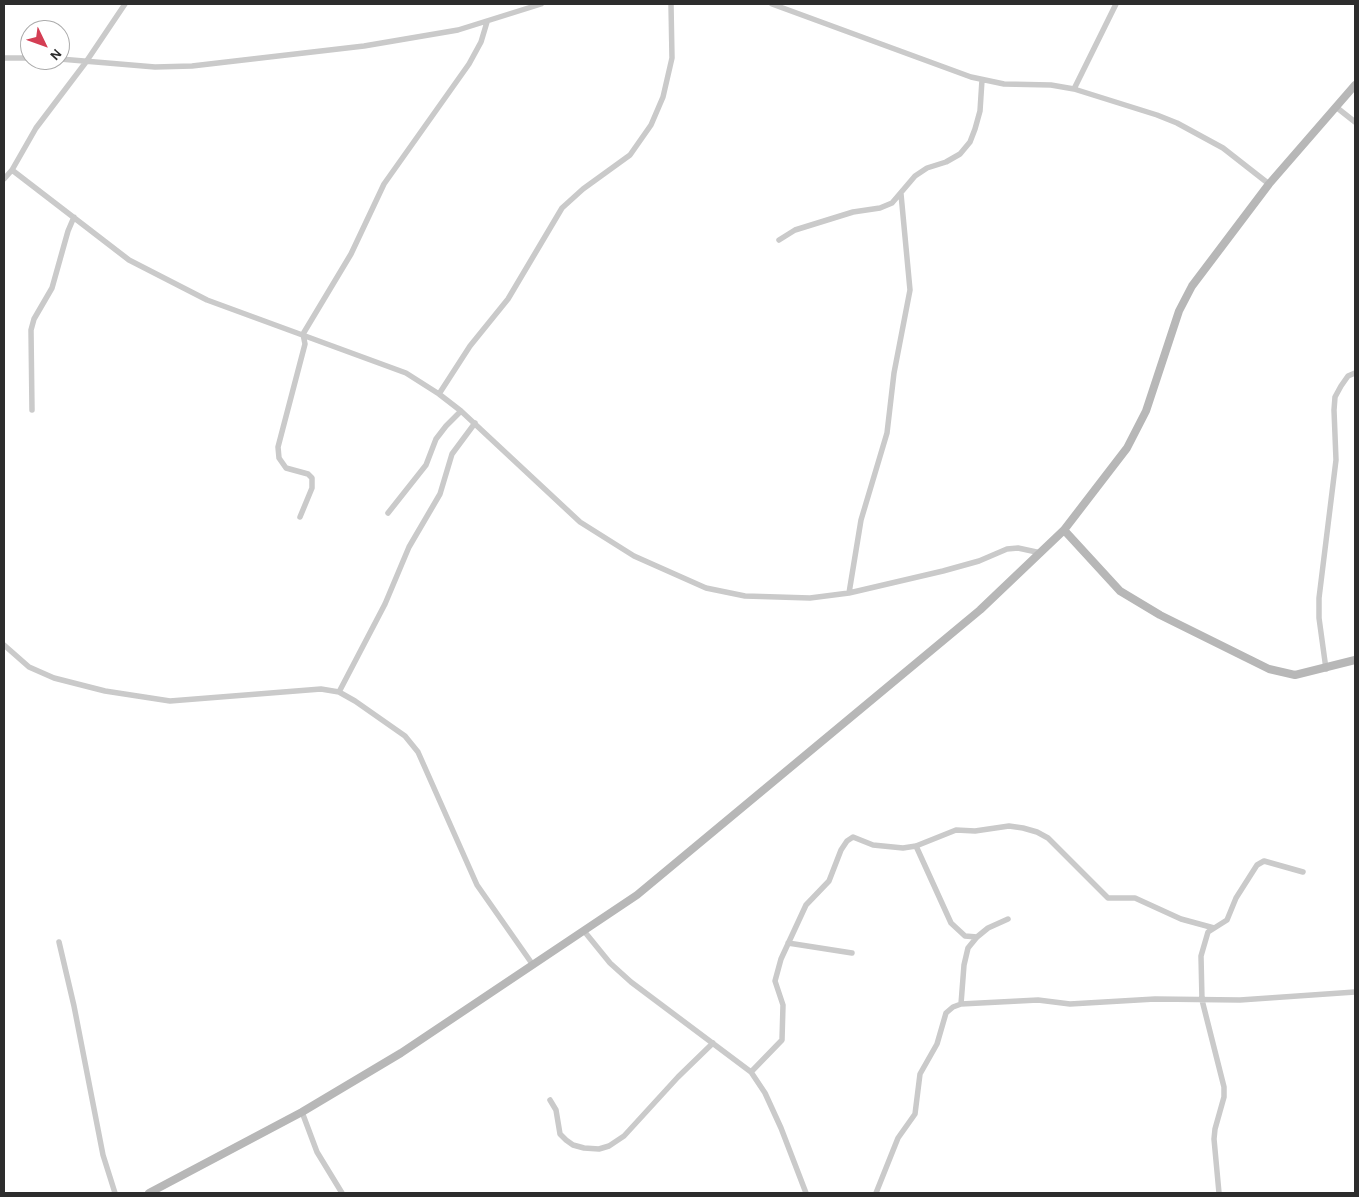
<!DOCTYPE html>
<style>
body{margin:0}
#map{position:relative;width:1359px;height:1197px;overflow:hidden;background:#fff;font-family:"Alegreya Sans",sans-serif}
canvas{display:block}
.frame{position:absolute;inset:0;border:5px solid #2d2d2d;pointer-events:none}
.north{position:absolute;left:20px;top:20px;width:50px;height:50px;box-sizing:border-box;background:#fff;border:1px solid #ababab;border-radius:50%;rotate:132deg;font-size:14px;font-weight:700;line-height:20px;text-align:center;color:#2d2d2d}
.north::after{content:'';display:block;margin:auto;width:18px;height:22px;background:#d43e54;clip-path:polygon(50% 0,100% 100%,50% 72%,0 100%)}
</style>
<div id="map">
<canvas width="1359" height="1197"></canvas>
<div class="frame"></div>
<div class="north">N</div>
</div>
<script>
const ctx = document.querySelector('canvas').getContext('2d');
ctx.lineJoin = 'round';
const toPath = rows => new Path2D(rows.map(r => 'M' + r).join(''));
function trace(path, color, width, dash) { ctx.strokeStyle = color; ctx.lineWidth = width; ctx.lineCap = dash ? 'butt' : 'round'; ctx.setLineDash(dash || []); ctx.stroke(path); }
const street = toPath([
 [772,4,971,77,1004,84,1051,85,1074,89,1157,115,1177,123,1223,148,1269,184],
 [4,58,30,58],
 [60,59,155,67,192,66,364,46,458,30,541,4],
 [1074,89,1116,4],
 [1336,107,1355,122],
 [12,170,129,260,207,300,406,373,439,394,461,411,580,522,634,556,706,588,745,596,810,598,849,593,943,571,979,561,1007,549,1018,548,1041,553],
 [4,179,12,170,36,128,86,62,125,4],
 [779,240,795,230,853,212,880,208,892,203,915,176,927,168,946,162,960,154,970,142,975,129,980,111,982,80],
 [439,394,470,346,508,299,562,208,583,189,630,155,651,125,663,97,672,58,671,4],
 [32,410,31,330,34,319,52,288,68,231,74,217],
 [388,513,426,465,436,439,446,426,461,411],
 [300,517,312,488,312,478,308,474,286,468,279,458,278,447,305,344,303,334,351,254,384,184,469,64,481,42,487,22],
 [849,593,861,520,887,433,894,373,910,290,901,194],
 [4,645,29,667,54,678,105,691,170,701,321,689,339,692,355,701,405,736,418,752,477,885,533,965],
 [1326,669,1319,618,1319,598,1336,460,1334,410,1335,397,1341,386,1348,376,1355,373],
 [339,692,385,604,409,547,440,494,452,454,475,423],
 [916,846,951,923,965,936,977,937],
 [584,931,610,963,631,982,751,1072,765,1093,781,1128,806,1193],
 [59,942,74,1006,103,1155,115,1193],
 [788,943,852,953],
 [961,1004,964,965,968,948,977,937,988,928,1008,919],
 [751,1072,782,1040,783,1005,775,981,781,959,806,905,829,881,841,850,847,841,853,837,873,845,903,848,916,846,956,830,975,831,1009,826,1023,828,1037,832,1048,838,1108,898,1135,898,1181,919,1214,928],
 [550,1100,556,1110,560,1134,566,1140,573,1145,584,1148,599,1149,609,1146,624,1136,678,1077,713,1043],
 [302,1112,317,1152,342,1193],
 [876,1193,898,1138,915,1114,920,1074,937,1044,946,1013,953,1007,961,1004,1038,1000,1070,1004,1155,999,1240,1000,1355,992],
 [1219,1193,1214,1139,1215,1129,1224,1097,1224,1087,1202,1000,1201,956,1208,932,1227,920,1236,898,1257,865,1264,861,1303,872]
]);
const secondary = toPath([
 [1064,530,1120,591,1160,615,1269,669,1295,675,1355,660],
 [149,1193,302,1112,401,1053,637,895,980,610,1064,530,1127,448,1146,411,1179,311,1192,286,1269,184,1355,85]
]);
trace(street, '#cacaca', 5.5);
trace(secondary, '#b7b7b7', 8);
</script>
